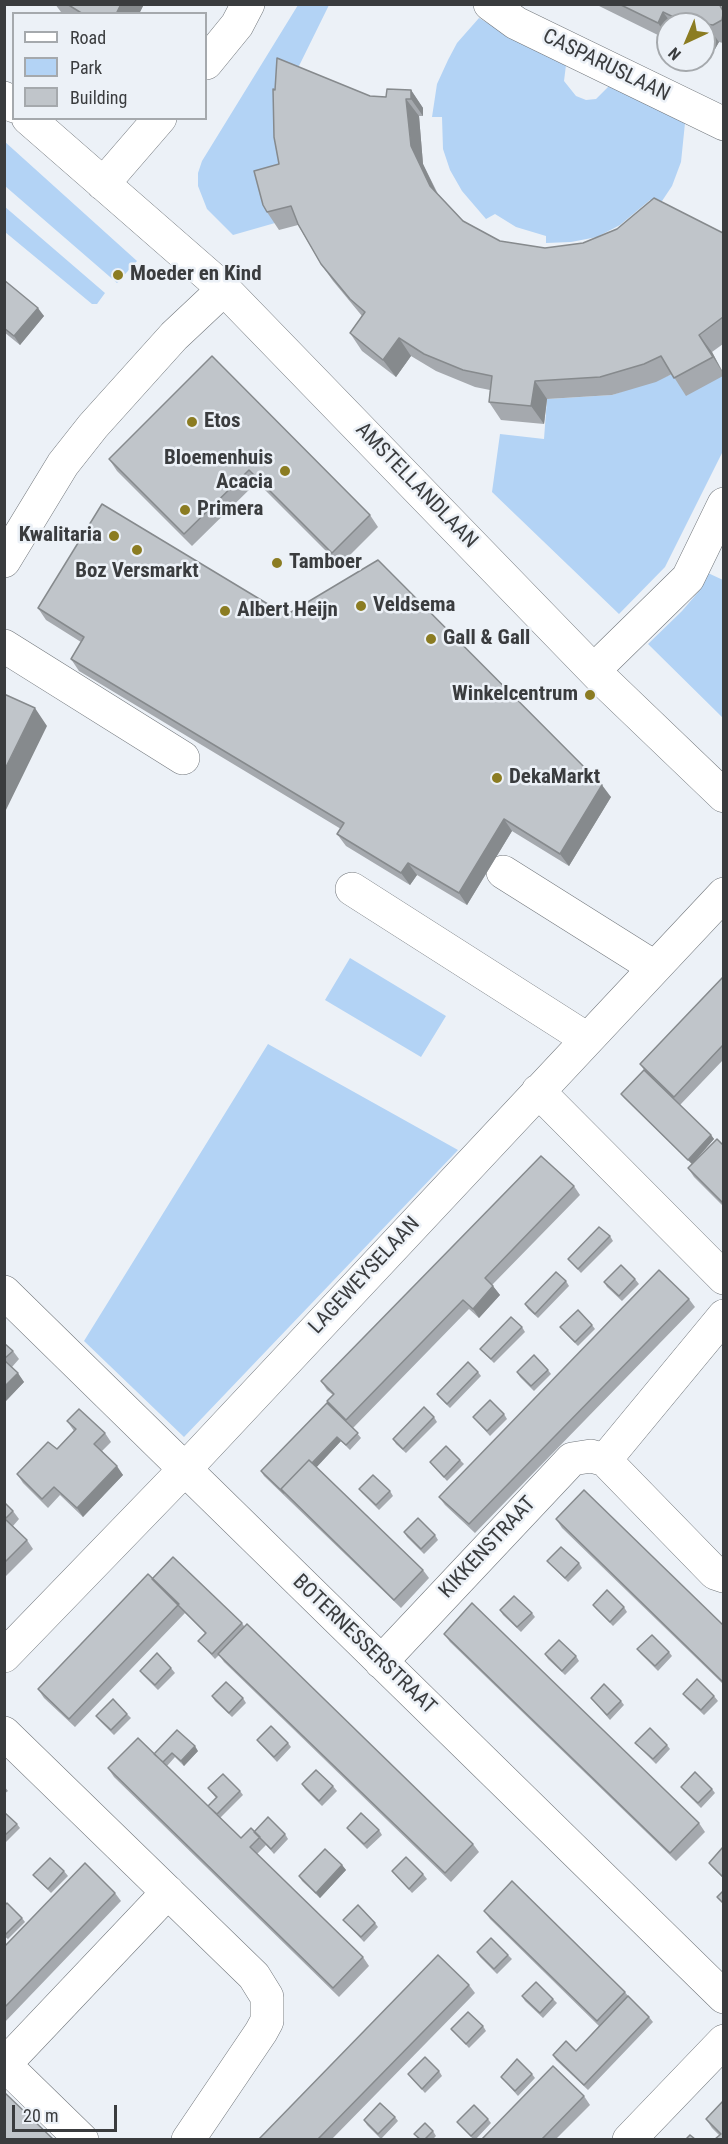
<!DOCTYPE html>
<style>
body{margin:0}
#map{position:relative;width:728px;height:2144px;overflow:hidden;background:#ecf1f7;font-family:"Roboto Condensed",sans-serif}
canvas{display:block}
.frame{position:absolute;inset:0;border:6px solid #3a3c3e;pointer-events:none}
.legend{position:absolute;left:12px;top:12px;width:195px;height:108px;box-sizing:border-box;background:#ecf1f7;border:2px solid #a5a9ad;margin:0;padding:8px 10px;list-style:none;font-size:18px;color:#3a3c3e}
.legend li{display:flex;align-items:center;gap:12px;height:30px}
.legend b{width:30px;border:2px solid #a5a9ad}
.north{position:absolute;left:656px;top:12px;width:60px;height:60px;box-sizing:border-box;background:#ecf1f7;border:2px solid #a5a9ad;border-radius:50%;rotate:224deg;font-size:16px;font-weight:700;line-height:24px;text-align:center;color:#3a3c3e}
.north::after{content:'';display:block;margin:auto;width:21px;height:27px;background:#8b7c22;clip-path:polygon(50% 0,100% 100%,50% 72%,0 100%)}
.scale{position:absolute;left:12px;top:2105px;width:105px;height:27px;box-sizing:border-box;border:3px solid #3a3c3e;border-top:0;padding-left:8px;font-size:18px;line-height:21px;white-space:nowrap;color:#3a3c3e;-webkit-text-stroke:4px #ecf1f7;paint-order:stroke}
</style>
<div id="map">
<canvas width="728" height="2144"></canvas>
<div class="frame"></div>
<ul class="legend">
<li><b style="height:8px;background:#fff"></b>Road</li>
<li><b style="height:16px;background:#b3d3f5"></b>Park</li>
<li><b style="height:16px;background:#c0c5ca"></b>Building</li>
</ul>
<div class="north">N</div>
<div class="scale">20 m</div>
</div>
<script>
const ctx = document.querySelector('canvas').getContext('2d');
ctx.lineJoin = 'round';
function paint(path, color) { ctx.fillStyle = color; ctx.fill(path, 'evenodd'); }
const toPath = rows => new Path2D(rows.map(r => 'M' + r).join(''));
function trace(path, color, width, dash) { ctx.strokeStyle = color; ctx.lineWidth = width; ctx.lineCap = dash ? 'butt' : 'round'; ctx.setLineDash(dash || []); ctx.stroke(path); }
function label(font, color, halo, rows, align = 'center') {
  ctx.font = font + ' "Roboto Condensed",sans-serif'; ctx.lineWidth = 5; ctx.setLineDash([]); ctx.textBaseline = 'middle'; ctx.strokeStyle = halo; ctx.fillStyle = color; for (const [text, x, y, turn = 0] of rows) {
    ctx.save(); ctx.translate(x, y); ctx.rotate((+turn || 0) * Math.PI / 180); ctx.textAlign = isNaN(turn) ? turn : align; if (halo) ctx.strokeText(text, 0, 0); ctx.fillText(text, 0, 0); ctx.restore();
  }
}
const green = toPath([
 [298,5,329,5,298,68,275,223,233,235,207,209,198,186,198,173,202,161],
 [479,18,508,35,566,65,564,81,576,96,586,100,596,99,609,86,685,123,681,162,672,186,658,207,650,200,620,225,597,237,571,242,546,243,546,236,516,227,495,214,486,219,462,191,450,170,443,149,442,117,432,117,437,84,448,60,457,43],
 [4,141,137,261,117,283,5,186],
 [4,206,105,293,97,304,92,304,5,232],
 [673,374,723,376,723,451,665,567,619,614,492,492,500,434,544,439,547,399,612,395],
 [708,573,723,580,723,718,648,644,682,611,700,590],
 [350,958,446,1016,421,1057,325,1000],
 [268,1044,458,1150,184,1437,84,1341]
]);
const minor = toPath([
 [490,4,516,23,724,124],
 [4,561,63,464,93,426,174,336,224,289],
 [4,646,183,758],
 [594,670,688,578,724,504],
 [503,872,654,967],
 [352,889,587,1039],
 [538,1091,724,1278],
 [4,1292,724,1997],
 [605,1460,724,1316],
 [4,1656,185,1469,724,894],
 [381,1662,572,1459,591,1456,605,1460,715,1573,724,1576],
 [4,1733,254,1976,267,1997,267,2021,261,2032,188,2140],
 [4,2064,82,2140],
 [5,2064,168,1892],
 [629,2140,724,2041]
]);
const major = toPath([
 [206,63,237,25,248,4],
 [4,98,14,106],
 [28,118,224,289,604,681,724,796],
 [103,184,160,118]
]);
const wall = toPath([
 [55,4,144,4,139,14,63,14,61,12],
 [595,4,723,4,723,43,719,42,715,49,704,43,704,24,668,24,668,40],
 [411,90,423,108,423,116,419,116,423,164,438,194,463,221,500,241,545,248,723,233,723,344,712,352,723,372,723,376,686,396,672,374,656,382,612,395,547,399,544,424,501,420,489,402,490,390,475,387,436,371,411,356,396,377,362,351,350,333,362,316,333,281,321,264,298,225,279,230,267,212,279,164,370,96,386,97],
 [4,280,44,316,20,345,4,332],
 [212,356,370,515,378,527,340,565,257,482,192,546,117,471,109,459],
 [38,608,286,615,611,797,569,866,512,831,467,905,417,875,410,885,346,846,337,834,341,829,79,671,71,659,81,642,46,620],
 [723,977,723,1060,680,1105,711,1135,714,1139,692,1164,624,1098,621,1094,644,1070,640,1064],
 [723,1145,723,1206,694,1177,688,1168],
 [574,1186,580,1195,492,1285,500,1295,479,1318,469,1309,353,1428,361,1438,350,1450,341,1441,316,1467,423,1570,429,1578,401,1608,264,1476,261,1471,332,1408,327,1401,333,1395,327,1390,321,1381],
 [610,1236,613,1241,581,1273,568,1259],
 [635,1279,639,1284,622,1301,607,1287,604,1282],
 [566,1281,569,1286,538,1318,528,1309,525,1304],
 [689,1299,695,1307,475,1533,445,1505,439,1497],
 [592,1325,595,1329,578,1346,564,1332,560,1327],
 [522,1327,525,1332,494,1363,480,1349],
 [4,1343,13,1351,19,1359,12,1367,24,1382,5,1402],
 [548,1370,551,1374,534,1391,520,1377,517,1372],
 [478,1372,481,1376,450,1408,440,1398,437,1394],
 [504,1414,507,1419,490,1436,473,1417],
 [434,1417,437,1422,406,1453,396,1444,393,1439],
 [67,1421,105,1433,111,1442,102,1451,123,1475,83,1517,60,1495,48,1508,23,1483,17,1474,57,1449,74,1431],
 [460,1460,464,1464,447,1481,430,1462],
 [359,1489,390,1491,393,1496,379,1510,362,1493],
 [4,1502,13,1511,19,1519,13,1526,27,1540,33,1549,4,1578],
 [556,1519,723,1625,723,1684,562,1528],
 [404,1532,435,1535,438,1540,424,1554,407,1537],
 [547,1561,579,1563,582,1568,568,1582],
 [152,1579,242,1623,244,1626,473,1844,479,1852,451,1882,224,1662,219,1655,215,1659,202,1645,198,1641,205,1633,185,1613,75,1727,44,1698,38,1689],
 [593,1605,624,1607,627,1612,613,1626,596,1609],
 [500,1610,532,1613,535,1617,521,1632,503,1615],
 [444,1634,699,1823,705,1832,676,1861,450,1642],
 [637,1649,669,1652,672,1656,658,1671,641,1654],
 [545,1654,576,1656,579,1661,565,1675,548,1659],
 [171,1668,175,1673,158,1690,143,1675,140,1671],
 [683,1694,714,1696,718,1701,704,1715,686,1698],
 [212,1696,243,1698,246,1703,232,1717,215,1701],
 [591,1698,621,1701,624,1705,610,1720],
 [127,1714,131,1718,114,1735,100,1721,96,1716],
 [257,1740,288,1743,291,1747,277,1762,260,1744],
 [635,1743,667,1745,670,1749,656,1764],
 [198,1751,184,1766,175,1757,167,1766,208,1806,216,1798,208,1788,240,1791,243,1795,220,1818,241,1838,254,1832,285,1834,288,1839,274,1854,266,1845,257,1854,363,1957,369,1966,339,1997,114,1777,108,1768,154,1754],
 [302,1784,333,1786,337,1791,322,1806,305,1789],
 [4,1786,8,1791,4,1794],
 [681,1787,712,1789,715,1793,701,1808,684,1791],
 [4,1812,17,1824,20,1828,4,1844],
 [347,1828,379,1830,382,1835,367,1849,350,1832],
 [723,1847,723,1878,712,1867,709,1863],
 [342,1865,346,1870,320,1898,302,1881,299,1876],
 [64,1871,68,1876,51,1893,33,1875],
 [392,1871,423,1874,427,1879,412,1893],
 [115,1893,121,1901,4,2023,4,1947],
 [4,1906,22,1918,25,1922,8,1939,4,1936],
 [484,1911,625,1992,628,1996,649,2017,653,2022,588,2090,556,2060,553,2055,576,2051,599,2026,490,1919],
 [343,1920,375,1923,378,1927,364,1942,347,1924],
 [477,1952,508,1955,512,1959,497,1974,480,1957],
 [469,1985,475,1993,332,2139,259,2139],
 [522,1996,553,1999,557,2003,543,2018,525,2001],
 [483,2026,486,2031,469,2048,451,2029],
 [439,2071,442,2076,425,2093,408,2074],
 [532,2074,535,2078,518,2096,501,2077],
 [584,2096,590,2105,556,2139,482,2139],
 [723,2101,723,2139,712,2128,706,2119],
 [395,2117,398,2121,381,2139,367,2125,364,2120],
 [488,2119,491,2123,476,2139,473,2139,457,2122],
 [433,2131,436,2136,433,2139,418,2139,414,2134]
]);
const shadedWall = toPath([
 [121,4,144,4,139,14,116,14],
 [663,12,672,24,668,24,668,38,658,23],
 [706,24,719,42,715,49,704,33,704,29],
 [411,90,423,108,423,116,411,99],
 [406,99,419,116,423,164,442,204,430,186,411,146],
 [38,308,44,316,20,345,14,336],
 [699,335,712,352,723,373,713,357],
 [399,338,411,356,396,377,383,360],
 [535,381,547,399,544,424,531,406],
 [35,708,47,726,4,814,4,771],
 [602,785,611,797,569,866,560,854],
 [504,819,512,831,467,905,459,893],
 [408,863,417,875,410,885,401,873],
 [711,1135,714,1139,692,1164,688,1160],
 [493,1286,500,1295,479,1318,473,1309],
 [18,1373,24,1382,5,1402,4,1387],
 [337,1437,341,1441,289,1497,285,1493],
 [117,1466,123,1475,83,1517,77,1508],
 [195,1746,198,1751,184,1766,181,1761],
 [342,1865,346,1870,320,1898,316,1893]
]);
const building = toPath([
 [67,4,121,4,116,14,83,14,67,4],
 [619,4,719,4,723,11,723,14,722,20,713,25,706,24,704,29,704,24,688,24,663,12,658,23,619,4],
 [277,58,370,96,386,97,387,89,411,90,411,99,406,99,411,146,430,186,463,221,500,241,545,248,583,243,617,229,654,198,723,233,723,317,699,335,713,357,674,378,661,356,644,364,600,377,535,381,531,406,489,402,492,376,463,370,424,354,399,338,383,360,350,333,365,312,350,299,321,264,298,224,291,206,267,212,263,205,254,171,279,164,274,137,273,89,275,90,277,58],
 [4,280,38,308,14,336,4,328,4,280],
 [212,356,370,515,332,553,249,470,184,534,109,459,212,356],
 [102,504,286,615,378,560,602,785,560,854,504,819,459,893,408,863,401,873,337,834,344,823,71,659,84,637,38,608,102,504],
 [4,694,35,708,4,771,4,694],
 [723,977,723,1045,674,1097,640,1064,723,977],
 [644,1070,711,1135,688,1160,621,1094,644,1070],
 [717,1139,723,1145,723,1203,688,1168,717,1139],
 [541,1156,574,1186,485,1278,493,1286,473,1309,463,1300,346,1420,327,1401,334,1394,321,1381,541,1156],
 [599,1227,610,1236,578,1269,568,1259,599,1227],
 [621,1265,635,1279,619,1296,604,1282,621,1265],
 [659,1270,689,1299,469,1524,439,1497,659,1270],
 [556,1272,566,1281,535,1314,525,1304,556,1272],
 [578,1310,592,1325,575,1342,560,1327,578,1310],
 [511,1317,522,1327,491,1359,480,1349,511,1317],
 [4,1343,13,1351,4,1359,4,1343],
 [534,1355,548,1370,531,1386,517,1372,534,1355],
 [4,1360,18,1373,4,1387,4,1360],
 [468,1362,478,1372,447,1404,437,1394,468,1362],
 [490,1400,504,1414,487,1431,473,1417,490,1400],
 [327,1403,358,1433,346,1445,337,1437,312,1463,309,1460,281,1489,284,1493,261,1471,327,1403],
 [424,1407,434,1417,403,1449,393,1439,424,1407],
 [79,1409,105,1433,94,1444,117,1466,77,1508,54,1487,42,1499,17,1474,48,1442,57,1449,76,1429,67,1421,79,1409],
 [446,1446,460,1460,444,1477,430,1462,446,1446],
 [309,1460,423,1570,394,1600,281,1489,309,1460],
 [373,1475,390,1491,376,1505,359,1489,373,1475],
 [584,1490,723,1625,723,1682,556,1519,584,1490],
 [4,1502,13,1511,5,1519,27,1540,4,1563,4,1502],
 [418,1518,435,1535,421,1549,404,1532,418,1518],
 [561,1547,579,1563,565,1578,547,1561,561,1547],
 [173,1557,242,1623,212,1654,198,1641,206,1633,152,1579,173,1557],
 [148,1574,179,1604,69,1719,38,1689,148,1574],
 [607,1590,624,1607,610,1622,593,1605,607,1590],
 [514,1596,532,1613,517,1627,500,1610,514,1596],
 [472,1603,699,1823,670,1853,444,1634,472,1603],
 [247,1624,473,1844,445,1873,218,1654,247,1624],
 [652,1635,669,1652,655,1666,637,1649,652,1635],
 [559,1640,576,1656,562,1671,545,1654,559,1640],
 [157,1653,171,1668,155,1685,140,1671,157,1653],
 [697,1679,714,1696,701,1710,683,1694,697,1679],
 [226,1682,243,1698,229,1713,212,1696,226,1682],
 [604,1684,621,1701,607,1715,591,1698,604,1684],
 [113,1699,127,1714,111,1730,96,1716,113,1699],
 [271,1726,288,1743,274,1757,257,1740,271,1726],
 [650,1728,667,1745,653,1759,635,1743,650,1728],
 [177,1730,195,1746,181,1761,172,1753,163,1762,154,1754,177,1730],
 [138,1738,241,1838,251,1828,260,1837,250,1847,363,1957,333,1988,108,1768,138,1738],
 [316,1770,333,1786,319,1801,302,1784,316,1770],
 [695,1772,712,1789,698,1803,681,1787,695,1772],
 [223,1774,240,1791,217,1814,208,1806,217,1797,208,1788,223,1774],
 [4,1812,17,1824,4,1836,4,1812],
 [361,1813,379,1830,364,1844,347,1828,361,1813],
 [268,1817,285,1834,271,1849,254,1832,268,1817],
 [723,1847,723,1877,709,1863,723,1847],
 [325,1849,342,1865,316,1893,299,1876,325,1849],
 [406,1857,423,1874,409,1889,392,1871,406,1857],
 [50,1858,64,1871,48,1889,33,1875,50,1858],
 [85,1863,115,1893,4,2008,4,1947,85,1863],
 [512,1881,625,1992,597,2021,484,1911,512,1881],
 [723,1891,723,1903,717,1897,723,1891],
 [7,1903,22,1918,5,1935,4,1906,7,1903],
 [358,1905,375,1923,361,1937,343,1920,358,1905],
 [491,1938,508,1955,494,1969,477,1952,491,1938],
 [438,1955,469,1985,318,2139,259,2139,438,1955],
 [536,1982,553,1999,540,2013,522,1996,536,1982],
 [628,1996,649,2017,584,2085,553,2055,566,2041,576,2051,628,1996],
 [468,2012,483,2026,466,2044,451,2029,468,2012],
 [425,2057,439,2071,422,2089,408,2074,425,2057],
 [517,2059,532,2074,515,2091,501,2077,517,2059],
 [553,2066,584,2096,542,2139,482,2139,553,2066],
 [4,2092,53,2139,4,2139,4,2092],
 [723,2101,723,2139,715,2139,721,2134,706,2119,723,2101],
 [380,2103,395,2117,378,2134,364,2120,380,2103],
 [474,2105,488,2119,471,2136,457,2122,474,2105],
 [425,2123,433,2131,425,2139,420,2139,414,2134,425,2123],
 [690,2135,695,2139,686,2139,690,2135]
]);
const markers = [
 [118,275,6,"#8b7c22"],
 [192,422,6,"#8b7c22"],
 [285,471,6,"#8b7c22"],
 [185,510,6,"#8b7c22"],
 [114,536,6,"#8b7c22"],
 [137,550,6,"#8b7c22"],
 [277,563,6,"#8b7c22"],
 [361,606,6,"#8b7c22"],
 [225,611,6,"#8b7c22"],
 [431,639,6,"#8b7c22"],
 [590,695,6,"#8b7c22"],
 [497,778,6,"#8b7c22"]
];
const streetNames = [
 ["CASPARUSLAAN",606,66,26],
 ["AMSTELLANDLAAN",416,486,46],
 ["LAGEWEYSELAAN",365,1276,-47],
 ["KIKKENSTRAAT",488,1548,-47],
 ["BOTERNESSERSTRAAT",364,1645,44]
];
const poiNames = [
 ["Moeder en Kind",130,275],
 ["Etos",204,422],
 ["Bloemenhuis",273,459,"right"],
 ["Acacia",273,483,"right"],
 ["Primera",197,510],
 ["Kwalitaria",102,536,"right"],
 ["Tamboer",289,563],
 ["Boz Versmarkt",137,572,"center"],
 ["Veldsema",373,606],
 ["Albert Heijn",237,611],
 ["Gall & Gall",443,639],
 ["Winkelcentrum",578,695,"right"],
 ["DekaMarkt",509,778]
];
paint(green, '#b3d3f5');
trace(minor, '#71767b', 34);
trace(major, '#71767b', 34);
trace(minor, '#fff', 33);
trace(major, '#fff', 33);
paint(wall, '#a5a9ae');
paint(shadedWall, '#868a8d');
paint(building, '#c0c5ca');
trace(building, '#868a8d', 1.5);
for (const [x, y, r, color] of markers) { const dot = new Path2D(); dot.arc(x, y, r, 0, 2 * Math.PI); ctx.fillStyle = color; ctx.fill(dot); trace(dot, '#ecf1f7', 2); }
label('21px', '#3a3c3e', '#ecf1f7', streetNames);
label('bold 21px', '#3a3c3e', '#ecf1f7', poiNames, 'left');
</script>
